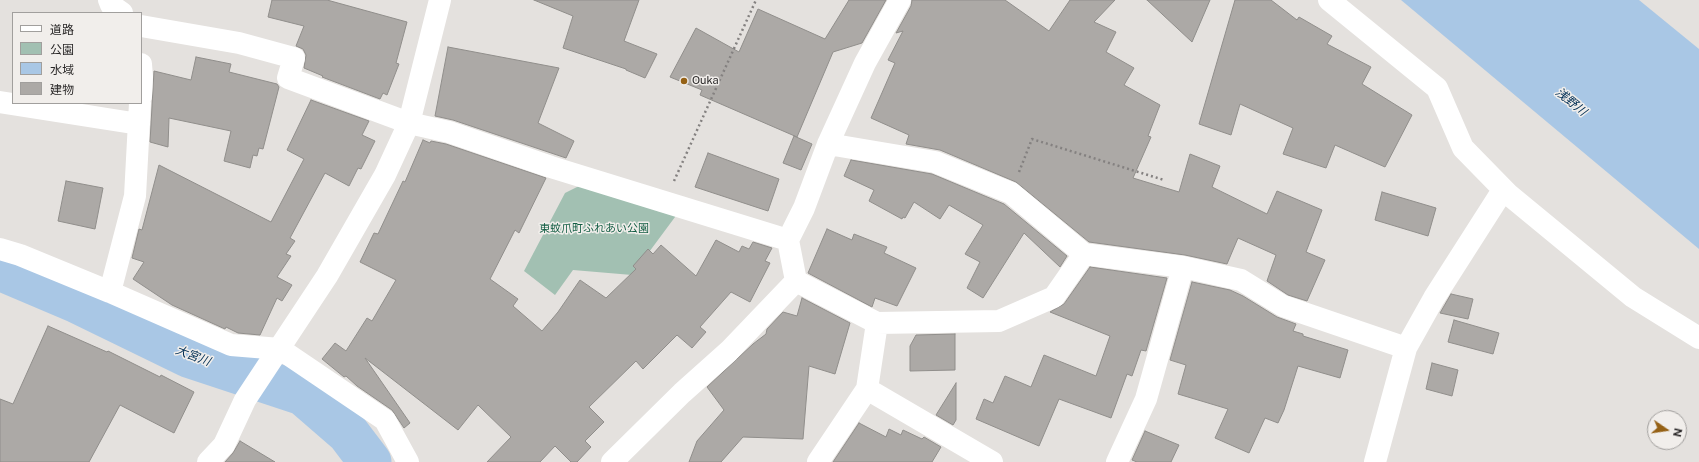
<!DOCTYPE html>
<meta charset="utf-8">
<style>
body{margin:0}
#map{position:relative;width:1699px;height:462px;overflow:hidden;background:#e4e1de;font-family:"Public Sans","Noto Sans JP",sans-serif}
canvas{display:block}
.legend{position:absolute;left:12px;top:12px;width:130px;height:92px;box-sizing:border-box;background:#f1eeeb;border:1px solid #a19f9d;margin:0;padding:5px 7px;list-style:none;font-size:12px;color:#2a2828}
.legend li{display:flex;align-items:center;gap:8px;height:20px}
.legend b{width:20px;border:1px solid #a19f9d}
.north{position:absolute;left:1647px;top:410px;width:40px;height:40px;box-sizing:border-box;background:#f1eeeb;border:1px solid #a19f9d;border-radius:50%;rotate:103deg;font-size:11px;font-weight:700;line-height:16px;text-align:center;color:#2a2828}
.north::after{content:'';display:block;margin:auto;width:14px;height:18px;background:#956115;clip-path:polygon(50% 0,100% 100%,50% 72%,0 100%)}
</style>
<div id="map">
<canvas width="1699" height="462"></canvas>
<ul class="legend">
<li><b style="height:5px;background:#fff"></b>道路</li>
<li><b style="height:11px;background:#a2c0b2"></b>公園</li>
<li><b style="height:11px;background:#a9c7e5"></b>水域</li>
<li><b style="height:11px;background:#aca9a6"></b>建物</li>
</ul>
<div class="north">N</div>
</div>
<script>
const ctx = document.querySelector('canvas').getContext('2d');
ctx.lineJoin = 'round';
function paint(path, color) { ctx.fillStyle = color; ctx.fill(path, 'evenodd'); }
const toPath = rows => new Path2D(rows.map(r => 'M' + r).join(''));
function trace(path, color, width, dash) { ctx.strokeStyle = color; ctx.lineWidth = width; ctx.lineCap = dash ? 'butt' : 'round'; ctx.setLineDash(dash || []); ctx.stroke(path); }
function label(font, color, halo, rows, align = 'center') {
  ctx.font = font + ' "Public Sans","Noto Sans JP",sans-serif'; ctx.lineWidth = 3; ctx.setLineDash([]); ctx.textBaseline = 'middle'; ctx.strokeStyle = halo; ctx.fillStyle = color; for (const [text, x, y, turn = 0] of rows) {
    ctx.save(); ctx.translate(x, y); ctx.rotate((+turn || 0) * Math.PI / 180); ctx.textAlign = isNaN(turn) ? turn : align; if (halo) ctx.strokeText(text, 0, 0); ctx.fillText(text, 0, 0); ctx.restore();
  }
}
const green = toPath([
 [581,185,678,213,632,275,573,270,555,295,524,271,565,193]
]);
const water = toPath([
 [1401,0,1639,0,1699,49,1699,249]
]);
const river = toPath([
 [0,269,75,301,188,356,303,394,348,433,370,462]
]);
const building = toPath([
 [272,0,327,0,407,22,396,63,399,64,387,95,383,93,380,99,322,77,323,76,304,68,306,55,303,49,296,46,304,26,268,17,272,0],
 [534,0,639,0,624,41,657,54,645,78,626,70,626,69,563,48,573,16,534,0],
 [849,0,886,0,862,43,833,52,797,137,700,95,702,90,670,77,696,28,739,52,758,9,825,39,849,0],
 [912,0,1005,0,1049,31,1070,0,1115,0,1094,22,1116,32,1106,52,1134,68,1124,85,1160,105,1148,136,1151,137,1133,178,1179,192,1190,154,1220,166,1212,187,1267,214,1277,191,1322,210,1306,252,1325,260,1307,301,1288,295,1267,281,1276,255,1238,238,1227,264,1185,255,1089,242,1016,182,940,150,906,144,909,135,871,118,895,63,888,60,903,31,896,33,911,6,912,0],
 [1147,0,1210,0,1192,42,1147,0],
 [1235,0,1271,0,1297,20,1299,17,1332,36,1327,44,1371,67,1362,84,1412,115,1385,167,1335,145,1326,168,1283,154,1293,128,1240,104,1231,135,1199,124,1235,0],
 [448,47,559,68,538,123,574,141,566,158,453,120,435,116,448,47],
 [196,57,231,64,229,72,277,84,279,87,263,149,259,148,257,156,253,155,250,168,224,161,231,131,169,118,168,147,150,142,154,71,191,80,196,57],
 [311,100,369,121,362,135,375,141,361,169,358,168,349,186,325,173,290,238,295,241,286,254,291,256,277,277,292,285,282,301,277,298,260,335,238,333,226,327,225,329,172,305,133,279,144,262,132,258,139,229,142,230,159,165,271,222,304,159,287,150,311,100],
 [794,136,812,144,801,170,783,163,794,136],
 [423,140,430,143,431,141,446,144,546,178,519,233,515,230,490,279,518,299,513,306,542,331,558,312,580,280,606,298,636,269,633,266,648,249,653,254,661,245,696,276,716,240,739,252,742,246,749,249,753,242,772,248,765,261,770,263,750,302,731,292,700,327,706,332,692,348,677,335,643,369,636,361,589,407,604,422,585,441,591,447,577,462,571,462,555,446,540,462,487,462,511,437,478,405,458,430,365,358,410,423,404,428,392,410,357,386,346,376,344,377,322,359,335,343,346,351,367,318,372,321,396,280,360,262,374,233,378,234,403,181,405,182,423,140],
 [708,153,779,179,768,211,695,187,708,153],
 [851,160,932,174,1004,204,1067,256,1060,267,1024,233,983,298,967,288,980,262,965,254,983,225,949,205,940,219,914,202,905,218,903,217,902,219,869,201,874,190,844,176,851,160],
 [66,181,103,188,95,229,58,221,66,181],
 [1382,192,1436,208,1428,236,1375,220,1382,192],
 [827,229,852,240,854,234,887,247,884,253,916,268,897,306,875,298,872,307,808,273,827,229],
 [1090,267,1167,278,1146,351,1141,350,1132,376,1127,374,1111,418,1059,399,1039,446,976,419,984,399,993,403,1005,376,1031,387,1044,355,1096,376,1110,336,1050,312,1064,304,1090,267],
 [1192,282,1230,290,1243,296,1277,317,1296,324,1293,331,1303,334,1303,336,1348,350,1340,378,1298,366,1284,410,1278,423,1265,418,1249,453,1215,438,1228,409,1178,394,1186,365,1170,360,1192,282],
 [1451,294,1473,299,1468,319,1440,313,1451,294],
 [802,298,850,323,835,374,809,366,803,439,743,437,721,462,689,462,697,441,724,410,707,387,753,344,766,334,767,329,783,312,797,316,802,298],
 [1454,320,1499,333,1493,354,1448,342,1454,320],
 [48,326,107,352,108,351,160,377,161,375,194,392,174,433,120,405,89,462,0,462,0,399,13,404,48,326],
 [955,334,955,370,910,371,910,346,916,335,955,334],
 [1432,363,1458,370,1452,396,1426,389,1432,363],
 [956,383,956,420,953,425,936,415,956,383],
 [859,423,886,437,889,429,901,435,903,430,922,439,924,437,941,447,932,462,833,462,859,423],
 [1145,431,1179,445,1171,462,1137,462,1132,460,1145,431],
 [240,441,275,462,225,462,233,453,240,441]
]);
const path = toPath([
 [1019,172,1032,139,1164,180],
 [674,181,756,0]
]);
const street = toPath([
 [109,0,111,5,122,13],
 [1329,0,1437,88,1463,148,1508,194,1633,297,1699,338],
 [141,26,239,43,294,58,288,78,409,123,449,132,551,167,788,240],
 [141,64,142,77,141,96],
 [0,102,139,124],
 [828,144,935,162,1011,193,1084,254],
 [0,249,20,255,110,292,231,345,280,349,385,420,408,462],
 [796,281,877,323,999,321,1054,297,1084,254,1183,267],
 [796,281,788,240,804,208,828,144,865,63,900,0],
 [110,292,135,196,140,103],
 [867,389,992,462],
 [612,462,682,393,729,351,796,281],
 [818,462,867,389,877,323],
 [1117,462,1146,399,1183,267,1241,280,1283,306,1406,348],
 [1375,462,1406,348,1434,298,1503,190]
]);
const secondary = toPath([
 [208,462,224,445,245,400,327,276,385,175,409,123,440,0]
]);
const markers = [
 [684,81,4,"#956115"]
];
const poiNames = [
 ["Ouka",692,81]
];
const parkNames = [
 ["東蚊爪町ふれあい公園",594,229]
];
const waterNames = [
 ["浅野川",1571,102,39],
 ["大宮川",193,356,21]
];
paint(green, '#a2c0b2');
paint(water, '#a9c7e5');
trace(river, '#a9c7e5', 43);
paint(building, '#aca9a6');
trace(building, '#908e8b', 1);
trace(path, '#848180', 2.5, [2, 3]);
trace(street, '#fff', 22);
trace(secondary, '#fff', 22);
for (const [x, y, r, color] of markers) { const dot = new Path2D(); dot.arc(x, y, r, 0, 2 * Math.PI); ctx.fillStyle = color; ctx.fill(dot); trace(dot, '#f1eeeb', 1.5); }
label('11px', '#2a2828', '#f1eeeb', poiNames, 'left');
label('11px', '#125d43', '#f1eeeb', parkNames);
label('italic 12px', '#002e54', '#f1eeeb', waterNames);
</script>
